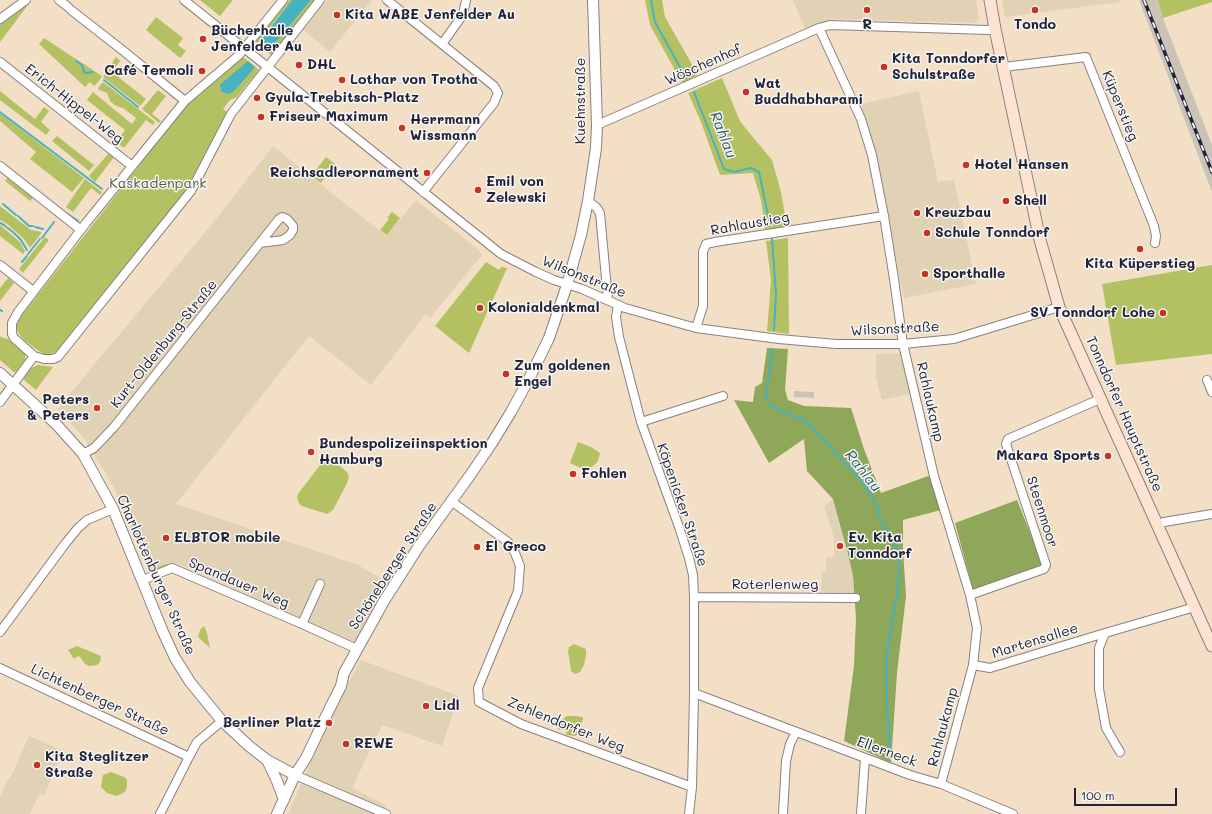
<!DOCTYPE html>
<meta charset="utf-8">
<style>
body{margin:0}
#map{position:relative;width:1212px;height:814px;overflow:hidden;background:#f3dfc5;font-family:Mali,sans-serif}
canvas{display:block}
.scale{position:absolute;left:1074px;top:788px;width:103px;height:18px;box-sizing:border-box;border:2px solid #22223b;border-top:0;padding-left:5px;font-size:12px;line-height:14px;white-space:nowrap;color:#22223b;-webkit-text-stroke:3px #f6f6f2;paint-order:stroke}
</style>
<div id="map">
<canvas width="1212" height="814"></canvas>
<div class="scale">100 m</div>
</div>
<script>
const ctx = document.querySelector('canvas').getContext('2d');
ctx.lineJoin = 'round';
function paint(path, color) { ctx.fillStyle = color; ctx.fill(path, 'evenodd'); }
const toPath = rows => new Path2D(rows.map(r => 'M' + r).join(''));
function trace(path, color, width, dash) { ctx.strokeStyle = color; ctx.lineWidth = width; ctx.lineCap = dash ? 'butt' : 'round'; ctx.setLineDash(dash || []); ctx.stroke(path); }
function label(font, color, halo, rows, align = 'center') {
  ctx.font = font + ' Mali,sans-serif'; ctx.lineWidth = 3; ctx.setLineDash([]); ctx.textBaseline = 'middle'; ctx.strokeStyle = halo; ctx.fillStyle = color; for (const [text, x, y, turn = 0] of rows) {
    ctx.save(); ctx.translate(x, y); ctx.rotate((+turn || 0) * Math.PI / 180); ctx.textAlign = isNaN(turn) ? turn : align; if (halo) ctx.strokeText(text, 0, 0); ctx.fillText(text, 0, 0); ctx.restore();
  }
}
const built = toPath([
 [327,0,372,0,330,52,303,30],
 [793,0,976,0,979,19,975,23,831,19,805,29],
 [1002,0,1119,0,1120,2,1005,17],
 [919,91,938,182,954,180,976,284,904,298,861,104],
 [273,146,386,236,416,200,479,250,482,255,430,318,425,315,371,385,309,336,176,504,358,565,389,583,355,642,181,565,175,564,149,571,126,513,111,482,84,438,58,409,93,366,217,218],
 [900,353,911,394,882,400,876,377,876,354],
 [833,499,848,554,853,576,854,593,821,592,822,571,826,571,826,558,834,557,834,538,824,506],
 [361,660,459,696,442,746,382,725,352,788,386,805,383,814,288,814,333,710],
 [29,736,63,751,44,796,39,794,30,814,0,814,0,797,8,779,10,779]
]);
const industrial = toPath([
 [1139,0,1156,0,1212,145,1212,192],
 [794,391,814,392,814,398,794,397]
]);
const green = toPath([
 [200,0,233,0,220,16],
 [289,0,292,0,258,43,268,52,311,0,316,0,272,56,255,41],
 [645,0,662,0,665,17,698,75,682,83,650,25],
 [1157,0,1212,0,1212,2,1163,18],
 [31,1,0,42,0,23],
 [156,17,183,38,178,45,186,51,180,58,146,30],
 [44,38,102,76,99,81,94,86,90,82,85,87,39,44],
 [242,56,259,70,254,76,255,77,254,79,252,78,237,97,230,100,223,109,229,113,188,191,116,280,56,352,50,354,44,354,39,351,25,341,19,334,16,327,18,321,22,315,181,112,189,103],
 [116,57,120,61,112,72,146,99,140,106,103,77],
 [722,78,740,121,747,130,772,160,781,192,787,227,765,229,761,200,753,173,720,175,701,122,688,93],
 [103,82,155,122,153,125,146,120,124,148,116,142,125,130,87,100,93,92,132,124,136,118,123,108,116,106,110,101,107,93,99,90,98,88],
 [158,90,166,96,152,114,161,121,159,123,142,109],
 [0,91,35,119,44,107,49,111,41,122,50,130,46,135,0,100],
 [0,113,84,178,72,192,30,159,36,152,0,121],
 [57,136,94,165,89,171,52,141],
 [109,153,114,157,95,182,89,176],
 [326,157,335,164,321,183,311,176],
 [8,177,34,197,30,201,5,181],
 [85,179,102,192,100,195,91,188,73,212,66,207],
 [0,206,31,230,42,232,30,248,24,239,7,224,0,220],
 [392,212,400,218,387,235,380,230,389,219,387,218],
 [0,225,20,242,25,251,23,254,0,236],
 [45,237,49,240,23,273,19,269],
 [788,238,789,334,767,331,771,280,766,241],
 [486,262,499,270,501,267,507,268,469,353,435,326],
 [1212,265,1212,354,1116,365,1102,284],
 [8,278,14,283,0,301,0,288],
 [0,336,3,338,8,339,25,352,25,360,16,372,14,372,0,360],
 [38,365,53,367,36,390,23,379,24,376,31,368],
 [578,442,591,447,600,453,598,461,592,467,581,468,570,463],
 [326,461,334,461,347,472,349,477,347,483,333,510,327,514,302,506,300,505,297,498,298,494,320,465],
 [128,518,131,519,149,568,154,569,166,564,170,564,170,565,154,572,149,571],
 [204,626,207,633,210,648,198,637,200,630],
 [574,644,586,649,586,656,584,665,580,672,575,674,571,671,568,651,569,647],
 [77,646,101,656,100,662,97,665,89,666,85,664,81,658,78,656,74,659,68,650],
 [567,716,576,716,583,717,583,720,581,723,582,729,581,732,577,735,575,736,567,735,564,729,558,730,558,727,560,721],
 [111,772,124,777,127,780,127,787,125,792,117,796,107,793,101,787,103,775]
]);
const forest = toPath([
 [767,348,788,349,785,390,788,400,804,406,851,408,864,449,881,493,931,475,941,510,903,520,903,550,906,596,897,673,891,763,844,741,854,666,856,618,853,576,848,554,833,499,807,471,804,439,769,463,734,400,753,402,755,387,762,383],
 [1017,500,1043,565,973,590,955,523]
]);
const water = toPath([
 [292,0,311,0,268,52,258,44],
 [248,61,255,67,236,89,233,92,227,94,221,91,220,85,222,83]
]);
const stream = toPath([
 [651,0,655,22,686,78],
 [76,61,82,65,84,72,86,73,93,72],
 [104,80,138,107],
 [694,92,724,169,734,172,751,168,759,172,770,225],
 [0,112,102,189],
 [3,204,16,215],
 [66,213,78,221],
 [18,216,29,226,33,226],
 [0,223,4,225],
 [5,226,13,232],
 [35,227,43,229],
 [14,233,21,240,27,250],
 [42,238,54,222],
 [772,239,776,293,774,330],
 [28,254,40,239],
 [22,262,27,256],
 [0,310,2,311],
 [772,349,766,398,771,406,807,422,858,477,869,492,878,508,881,522,895,542,900,569,897,595,887,651,887,703,890,754]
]);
const minor = toPath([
 [59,0,67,6,71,10,121,49,185,101],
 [184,0,501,254,536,272,554,280,582,289,625,308,696,328,779,339,836,344,903,344,954,339,1059,307],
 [283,0,239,55,185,101,86,223,18,312,12,323,12,334,14,338,34,356,44,359,53,359,58,357,62,352,191,191,231,114,320,0],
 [387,0,494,86,498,93,494,103,423,192],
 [0,19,26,0],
 [819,28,861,119,872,155,884,216,894,279,903,344,934,476,970,595,977,628,973,665,941,784],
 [442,44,462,16,464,10,466,0],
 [0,62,132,166],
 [1004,67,1086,57,1154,226,1156,236,1155,243],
 [597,125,819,28,830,25,988,30,995,29],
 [0,166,81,230],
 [588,201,596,207,600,213,608,300],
 [0,265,33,291],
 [618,305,616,317,619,337,641,422,679,527,689,558,693,575,694,597,694,693,692,787,689,814],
 [696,328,703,306,703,252,706,244,715,242,884,216],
 [1207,380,1212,392],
 [0,402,34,356],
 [641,422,723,396],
 [83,454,94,448,114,427,279,219,282,217,287,219,293,226,293,230,290,235,283,240,260,243],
 [451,501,508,542,515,553,520,566,518,591,478,688,479,702,521,724,692,787],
 [1157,525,1164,522,1212,514],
 [143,580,172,568,302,624,357,649],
 [970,595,1044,569,1046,565,1006,444,1008,439,1100,399],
 [694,597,856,598],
 [302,624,320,584],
 [0,632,65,544,78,528,87,520,113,509],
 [973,665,990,668,1105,633],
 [0,668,189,757],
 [694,693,910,775,941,784,1013,814],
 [1120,752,1106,728,1099,689,1099,648,1105,633,1195,607],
 [295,775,386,814],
 [160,814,189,757,197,742,222,721],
 [783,814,786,761,790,744,796,732],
 [861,814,865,758]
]);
const tertiary = toPath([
 [0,373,56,424,83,454,113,509,163,632,175,658,190,682,222,721,249,746,267,760,295,775],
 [267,760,277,781,284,800],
 [277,814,295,775,306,758,327,714,341,686,344,673,384,601,419,546,471,474,492,443,511,412,531,375,549,338,567,285,581,235,588,201,596,148,597,125,593,0]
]);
const secondary = toPath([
 [990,0,995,29,1040,240,1059,307,1212,646]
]);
const rail = toPath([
 [1144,0,1212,172]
]);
const markers = [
 [867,10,4,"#c8321e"],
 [1035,10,4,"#c8321e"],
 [337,15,4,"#c8321e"],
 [203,39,4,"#c8321e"],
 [299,65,4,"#c8321e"],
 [884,67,4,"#c8321e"],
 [202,71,4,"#c8321e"],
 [342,80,4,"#c8321e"],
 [746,92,4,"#c8321e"],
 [257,98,4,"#c8321e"],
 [261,117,4,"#c8321e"],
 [402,128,4,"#c8321e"],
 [966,165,4,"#c8321e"],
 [427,173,4,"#c8321e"],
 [478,190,4,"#c8321e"],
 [1006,201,4,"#c8321e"],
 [917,213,4,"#c8321e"],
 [927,233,4,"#c8321e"],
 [1140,249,4,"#c8321e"],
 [925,274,4,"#c8321e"],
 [480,308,4,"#c8321e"],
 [1163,313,4,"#c8321e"],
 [506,374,4,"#c8321e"],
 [97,408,4,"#c8321e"],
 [311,452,4,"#c8321e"],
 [1108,456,4,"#c8321e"],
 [573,474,4,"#c8321e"],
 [166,538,4,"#c8321e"],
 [840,546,4,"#c8321e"],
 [477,547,4,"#c8321e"],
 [426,706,4,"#c8321e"],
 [329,723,4,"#c8321e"],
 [346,744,4,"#c8321e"],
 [37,765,4,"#c8321e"]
];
const poiNames = [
 ["Kita WABE Jenfelder Au",345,15],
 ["R",867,25,"center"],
 ["Tondo",1035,25,"center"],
 ["Bücherhalle",211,31],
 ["Jenfelder Au",211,47],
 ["Kita Tonndorfer",892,59],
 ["Schulstraße",892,75],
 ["DHL",307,65],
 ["Café Termoli",194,71,"right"],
 ["Lothar von Trotha",350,80],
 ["Wat",754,84],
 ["Buddhabharami",754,100],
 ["Gyula-Trebitsch-Platz",265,98],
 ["Friseur Maximum",269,117],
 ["Herrmann",410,120],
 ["Wissmann",410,136],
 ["Hotel Hansen",974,165],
 ["Reichsadlerornament",419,173,"right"],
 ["Emil von",486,182],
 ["Zelewski",486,198],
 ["Shell",1014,201],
 ["Kreuzbau",925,213],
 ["Schule Tonndorf",935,233],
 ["Kita Küperstieg",1140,264,"center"],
 ["Sporthalle",933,274],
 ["Kolonialdenkmal",488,308],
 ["SV Tonndorf Lohe",1155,313,"right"],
 ["Zum goldenen",514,366],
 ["Engel",514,382],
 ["Peters",89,400,"right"],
 ["& Peters",89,416,"right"],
 ["Bundespolizeiinspektion",319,444],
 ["Hamburg",319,460],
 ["Makara Sports",1100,456,"right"],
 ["Fohlen",581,474],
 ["ELBTOR mobile",174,538],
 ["Ev. Kita",848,538],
 ["Tonndorf",848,554],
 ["El Greco",485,547],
 ["Lidl",434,706],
 ["Berliner Platz",321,723,"right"],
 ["REWE",354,744],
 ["Kita Steglitzer",45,757],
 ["Straße",45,773]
];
const streetNames = [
 ["Wöschenhof",703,65,-24],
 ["Kuehnstraße",581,101,-90],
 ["Erich-Hippel-Weg",74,104,38],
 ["Küperstieg",1120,106,68],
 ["Rahlaustieg",750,224,-10],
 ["Wilsonstraße",584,277,22],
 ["Wilsonstraße",895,329,-3],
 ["Kurt-Oldenburg-Straße",164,344,-51],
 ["Rahlaukamp",930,402,77],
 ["Tonndorfer Hauptstraße",1124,414,66],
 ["Köpenicker Straße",682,505,71],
 ["Steenmoor",1042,512,72],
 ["Schöneberger Straße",393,566,-57],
 ["Charlottenburger Straße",156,575,66],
 ["Spandauer Weg",239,583,23],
 ["Roterlenweg",775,585],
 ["Martensallee",1035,641,-17],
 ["Lichtenberger Straße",100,700,25],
 ["Zehlendorfer Weg",566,725,22],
 ["Rahlaukamp",943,727,-75],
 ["Ellerneck",887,752,20]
];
const parkNames = [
 ["Kaskadenpark",158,184]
];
const waterNames = [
 ["Rahlau",723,135,69],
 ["Rahlau",863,471,52]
];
paint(built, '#e2d2b5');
paint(industrial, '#cac3b8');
paint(green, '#b4c163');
paint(forest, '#8fa759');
paint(water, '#45b3c0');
trace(stream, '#45b3c0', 2);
trace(minor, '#8a8080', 10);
trace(tertiary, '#8a8080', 12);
trace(secondary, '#8a8080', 13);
trace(minor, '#fff', 8);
trace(tertiary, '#fff', 10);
trace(secondary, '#fee3d2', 11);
trace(rail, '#22223b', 3.5);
trace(rail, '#f6f6f2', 2, [6]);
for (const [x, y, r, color] of markers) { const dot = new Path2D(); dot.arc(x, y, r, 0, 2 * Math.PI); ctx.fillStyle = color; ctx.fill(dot); trace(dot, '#f6f6f2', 1.5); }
label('bold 14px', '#22223b', '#f6f6f2', poiNames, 'left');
label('14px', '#22223b', '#f6f6f2', streetNames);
label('14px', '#555a49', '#f6f6f2', parkNames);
label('italic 15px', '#305c70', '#f6f6f2', waterNames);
</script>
